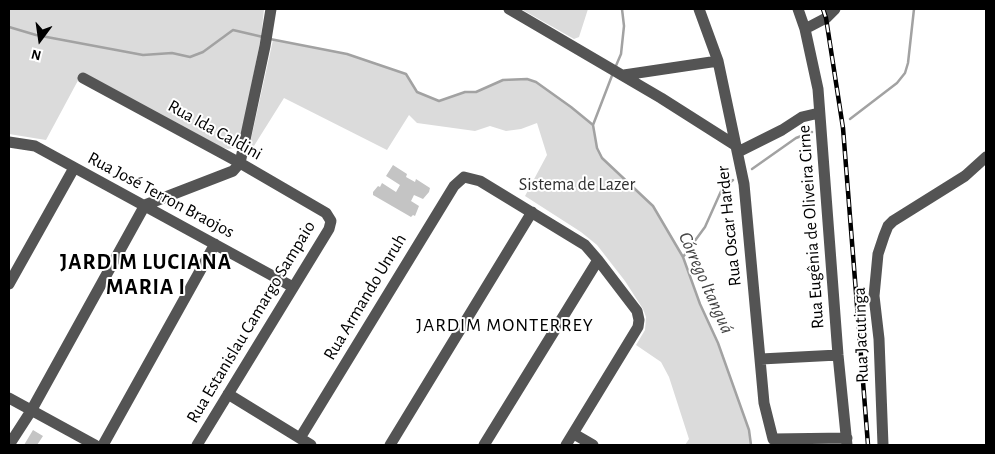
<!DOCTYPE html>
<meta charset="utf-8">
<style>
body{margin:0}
#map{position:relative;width:995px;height:454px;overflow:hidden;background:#fff;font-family:"Alegreya Sans",sans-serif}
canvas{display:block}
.frame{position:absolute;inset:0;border:10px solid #000;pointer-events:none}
.north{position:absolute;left:15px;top:15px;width:50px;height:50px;-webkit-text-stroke:4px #fff;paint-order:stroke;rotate:194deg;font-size:14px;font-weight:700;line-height:20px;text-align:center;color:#000}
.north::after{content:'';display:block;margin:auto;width:18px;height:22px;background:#000;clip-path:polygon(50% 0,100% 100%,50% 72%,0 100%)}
</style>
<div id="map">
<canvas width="995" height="454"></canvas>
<div class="frame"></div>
<div class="north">N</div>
</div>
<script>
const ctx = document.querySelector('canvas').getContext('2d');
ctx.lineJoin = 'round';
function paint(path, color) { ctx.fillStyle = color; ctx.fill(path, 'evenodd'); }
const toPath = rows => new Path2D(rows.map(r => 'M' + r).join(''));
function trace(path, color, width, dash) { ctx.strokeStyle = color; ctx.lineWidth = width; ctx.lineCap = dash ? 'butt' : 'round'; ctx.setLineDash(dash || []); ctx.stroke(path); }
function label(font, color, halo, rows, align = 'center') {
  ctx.font = font + ' "Alegreya Sans",sans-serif'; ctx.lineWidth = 4; ctx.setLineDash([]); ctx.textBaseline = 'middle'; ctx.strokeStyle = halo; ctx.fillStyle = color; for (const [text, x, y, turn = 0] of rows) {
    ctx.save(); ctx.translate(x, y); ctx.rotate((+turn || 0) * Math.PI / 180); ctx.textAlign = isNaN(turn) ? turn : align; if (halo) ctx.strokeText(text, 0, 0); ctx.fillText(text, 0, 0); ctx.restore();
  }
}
const green = toPath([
 [9,9,264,9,261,37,240,143,235,148,228,149,221,147,82,73,46,140,9,134],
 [521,9,588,9,579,37,574,39],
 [273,40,347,54,406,74,417,92,439,101,465,92,476,92,503,80,527,79,537,82,571,107,593,125,597,148,602,158,653,206,683,257,700,304,718,343,749,430,751,445,685,445,689,439,669,377,661,362,636,345,645,330,646,317,643,309,625,281,597,245,581,232,525,196,547,155,537,123,521,129,506,131,490,126,475,131,417,123,409,115,387,150,284,98,247,157]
]);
const stream = toPath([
 [9,27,36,35,143,55,172,53,190,57,203,52,233,30,263,37],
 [270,39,347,54,406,74,417,92,439,101,465,92,476,92,503,80,527,79,536,82,571,107,593,125],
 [615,68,621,54,624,26,622,9],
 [613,73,593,125,597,148,602,158,653,206,683,257,700,304,718,343,749,430,751,445],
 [850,119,897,83,905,73,908,63,914,9],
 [752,169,796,138,812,132],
 [683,257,705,227,722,189,733,180]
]);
const building = toPath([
 [393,165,407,174,406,177,415,182,416,179,430,188,429,192,423,199,414,195,411,201,419,206,415,216,413,215,411,217,373,195,373,192,378,186,380,187,382,183,396,192,400,185,386,176],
 [33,430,43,436,37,445,24,445]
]);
const minor = toPath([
 [509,9,661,98,735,145],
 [699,9,718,61,744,184,764,403,773,439,847,438],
 [798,9,805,29,818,89,838,355,847,445],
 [805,29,826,18,835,9],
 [624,75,718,61],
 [83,78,240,163,326,213,331,221,329,229,197,445],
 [9,142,35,146,293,287],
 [738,152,782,130,802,117,819,113],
 [9,284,74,168],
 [761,359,838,355],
 [228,394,311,445],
 [9,398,95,445],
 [574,434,593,445],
 [300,438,454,186,464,177,480,181,585,245,598,260,637,311,639,320,638,327,566,445],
 [9,445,31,411,145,205,233,171,240,163,265,46,271,9],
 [103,445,215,244],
 [390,445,532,212],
 [484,445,598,260],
 [883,445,879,339,874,296,878,254,884,236,888,226,893,221,965,176,986,157]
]);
const rail = toPath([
 [823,9,826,18,843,128,868,445]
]);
const streetNames = [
 ["Rua Ida Caldini",215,130,29],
 ["Rua José Terron Braojos",161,195,28],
 ["Rua Oscar Harder",729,226,-96],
 ["Rua Eugênia de Oliveira Cirne",811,227,-94],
 ["Rua Armando Unruh",365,297,-59],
 ["Rua Estanislau Camargo Sampaio",251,322,-59],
 ["Rua Jacutinga",861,335,-92]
];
const parkNames = [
 ["Sistema de Lazer",577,185]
];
const waterNames = [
 ["Córrego Itanguá",706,283,66]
];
const neighbourhoodNames = [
 ["JARDIM MONTERREY",505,325]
];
const districtNames = [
 ["JARDIM LUCIANA",146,262],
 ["MARIA I",146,287]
];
paint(green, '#dbdbdb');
trace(stream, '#a2a2a2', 2.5);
paint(building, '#c4c4c4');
trace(minor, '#545454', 11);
trace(rail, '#000', 4.5);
trace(rail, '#fff', 2.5, [8]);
label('18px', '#000', '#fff', streetNames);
label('18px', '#323232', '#fff', parkNames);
label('italic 19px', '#434343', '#fff', waterNames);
ctx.letterSpacing = '1px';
label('19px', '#000', '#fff', neighbourhoodNames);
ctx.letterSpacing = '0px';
ctx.letterSpacing = '1px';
label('bold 22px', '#000', '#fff', districtNames);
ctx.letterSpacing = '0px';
</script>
